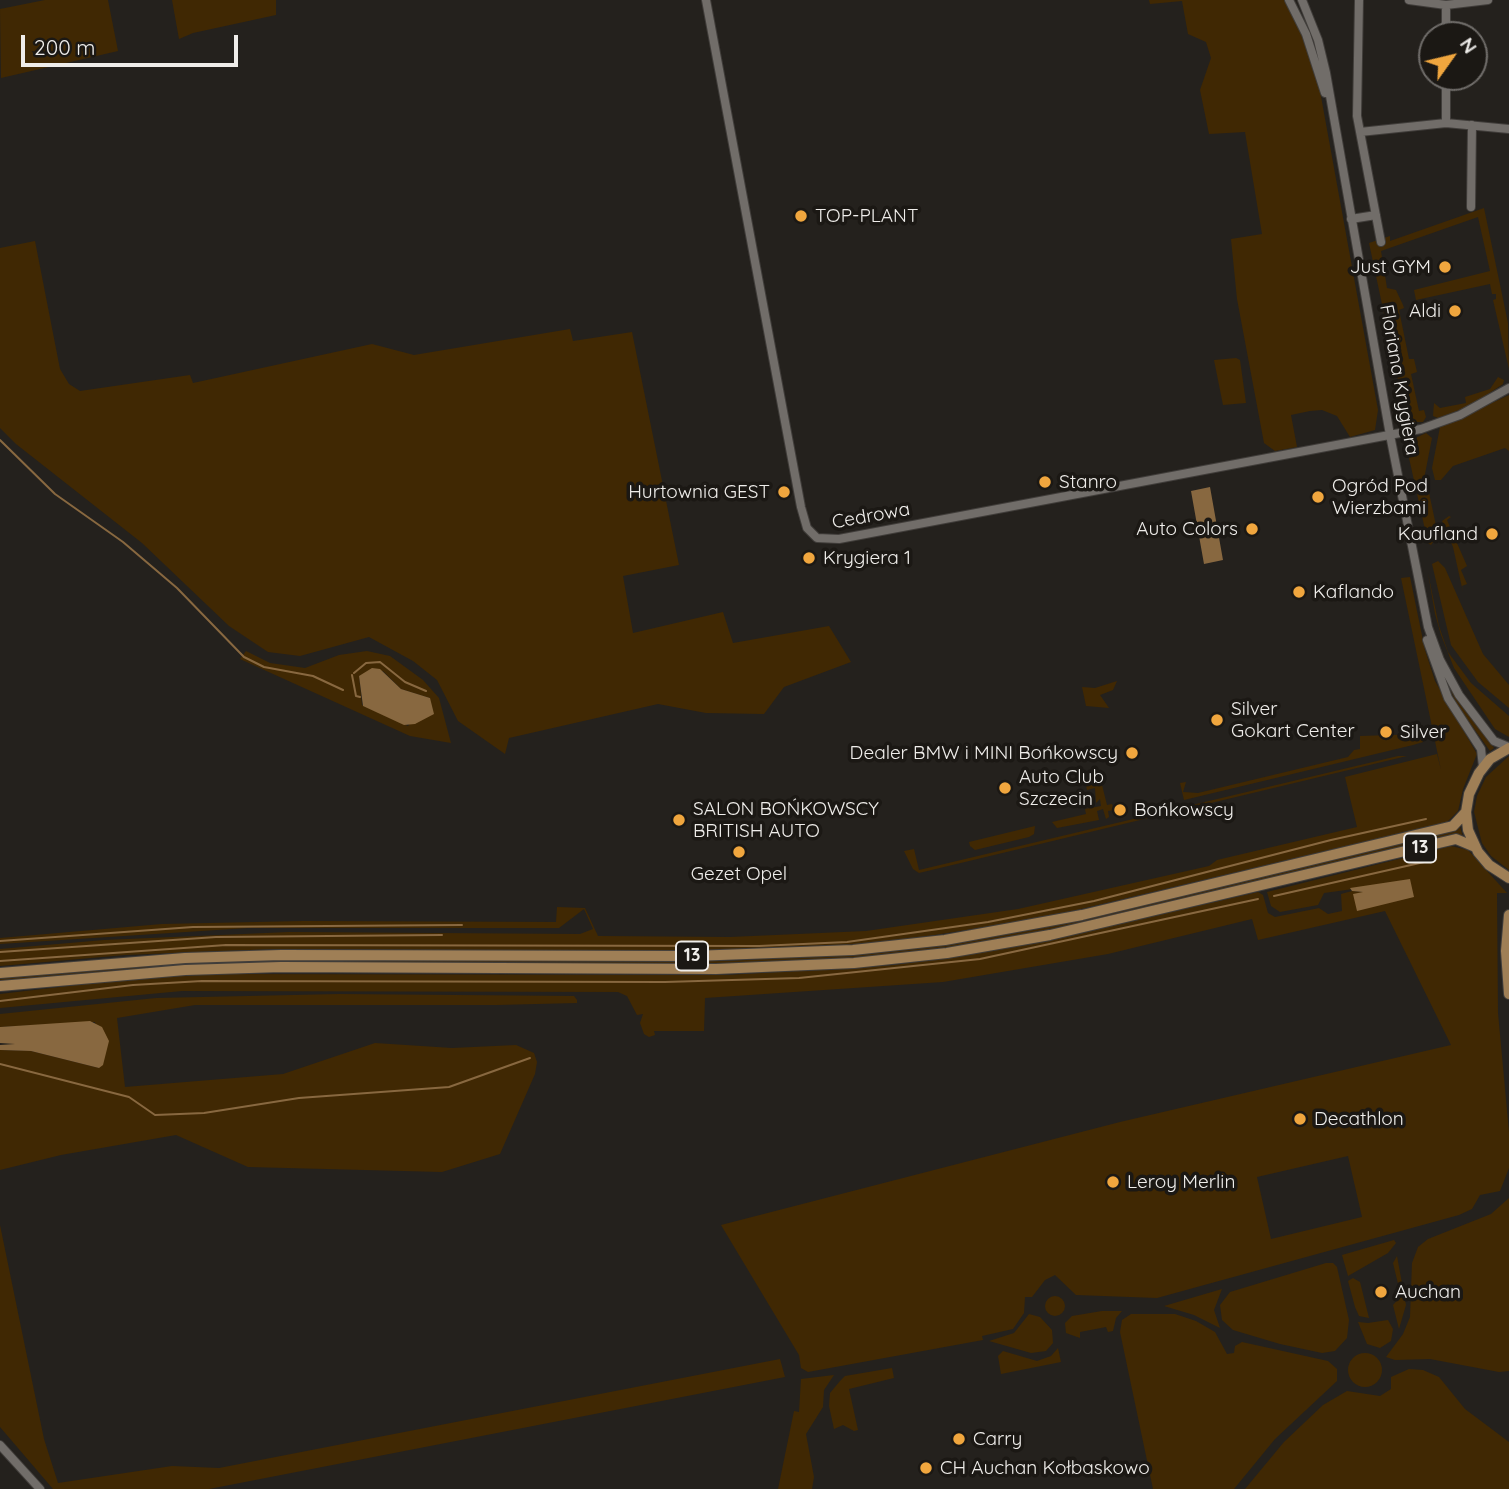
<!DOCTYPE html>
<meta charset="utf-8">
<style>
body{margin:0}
#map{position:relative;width:1509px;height:1489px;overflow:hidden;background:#24211d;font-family:Quicksand,sans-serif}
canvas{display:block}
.north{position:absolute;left:1418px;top:21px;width:70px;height:70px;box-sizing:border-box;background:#1b1814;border:2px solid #706d6a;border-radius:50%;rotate:56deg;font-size:19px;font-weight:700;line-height:28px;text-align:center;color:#efedea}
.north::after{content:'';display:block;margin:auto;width:24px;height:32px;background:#f0a63e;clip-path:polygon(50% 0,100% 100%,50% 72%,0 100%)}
.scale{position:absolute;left:21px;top:35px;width:217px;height:32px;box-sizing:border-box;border:4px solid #efedea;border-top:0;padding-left:9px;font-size:21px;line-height:24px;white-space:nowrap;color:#efedea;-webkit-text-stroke:5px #1b1814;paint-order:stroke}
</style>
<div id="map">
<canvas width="1509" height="1489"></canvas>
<div class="north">N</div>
<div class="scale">200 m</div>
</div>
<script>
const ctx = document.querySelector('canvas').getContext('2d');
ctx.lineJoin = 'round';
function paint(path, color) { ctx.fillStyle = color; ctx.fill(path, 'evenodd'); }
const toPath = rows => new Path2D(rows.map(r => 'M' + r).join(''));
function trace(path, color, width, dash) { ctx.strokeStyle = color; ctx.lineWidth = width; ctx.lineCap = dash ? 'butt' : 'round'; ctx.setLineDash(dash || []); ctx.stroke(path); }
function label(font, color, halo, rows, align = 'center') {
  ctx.font = font + ' Quicksand,sans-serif'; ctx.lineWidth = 7; ctx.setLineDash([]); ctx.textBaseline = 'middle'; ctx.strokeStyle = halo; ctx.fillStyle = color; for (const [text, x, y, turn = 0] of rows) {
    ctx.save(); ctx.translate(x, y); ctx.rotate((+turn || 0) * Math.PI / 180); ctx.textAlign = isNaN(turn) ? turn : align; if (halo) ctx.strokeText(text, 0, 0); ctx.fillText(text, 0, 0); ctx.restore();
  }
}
const green = toPath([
 [45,0,108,0,118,51,1,78,0,9],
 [172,0,276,0,276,15,193,33,179,39],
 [1149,0,1286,0,1302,35,1318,80,1378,410,1375,430,1350,437,1337,416,1322,410,1310,411,1291,415,1297,447,1275,451,1264,443,1237,299,1231,239,1262,234,1245,132,1209,134,1200,90,1211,58,1206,42,1188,34,1182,1,1150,4],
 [1484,208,1508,323,1509,369,1493,300,1496,299,1496,294,1492,294,1490,284,1416,300,1414,290,1490,271,1478,217,1381,251,1387,288,1396,290,1403,305,1404,308,1399,310,1409,359,1414,359,1417,372,1411,374,1419,411,1424,410,1426,417,1423,422,1407,422,1369,243,1390,236,1390,241],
 [35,241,60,369,69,384,80,391,190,375,193,383,372,344,414,355,570,329,573,341,632,332,679,565,623,576,633,633,723,612,733,643,829,626,851,662,784,687,764,714,706,713,658,704,509,738,505,754,458,721,437,680,413,661,369,637,300,656,268,652,229,626,142,543,16,444,0,428,0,248],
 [1236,358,1240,360,1246,403,1223,405,1214,360],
 [1498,377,1504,380,1503,384,1470,406,1438,418,1433,416,1434,403,1440,408,1466,403,1465,397,1490,389],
 [1509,395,1509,451,1505,448,1453,466,1441,480,1435,480,1432,468,1440,427],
 [1426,433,1432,438,1425,474,1438,535,1431,545,1428,543,1407,449,1407,442],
 [1449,516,1451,517,1447,520,1467,566,1461,570,1467,584,1462,586,1463,592,1453,547,1442,521],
 [1438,561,1445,568,1483,654,1509,685,1509,708,1478,682,1451,645,1432,564],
 [1428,573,1439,626,1448,652,1471,683,1509,716,1509,737,1495,729,1454,668,1441,635,1435,614],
 [1410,577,1425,650,1435,681,1477,754,1463,789,1458,811,1447,822,1043,918,883,943,728,952,274,949,125,955,0,966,0,949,104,940,289,932,580,934,593,929,584,909,559,928,248,928,0,944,0,938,162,924,303,921,556,922,557,907,585,908,598,936,730,937,866,931,1018,909,1209,866,1217,860,1357,827,1345,777,1437,754,1441,770,1401,578],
 [246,651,270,663,305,668,339,655,367,651,390,656,423,680,439,698,451,743,410,736,240,659],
 [383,671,401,689,430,698,408,726,362,705,359,676],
 [1444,675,1494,748,1490,751,1457,705],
 [1117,681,1113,690,1100,695,1109,708,1086,706,1082,687,1095,688],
 [1424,734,1423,742,1413,745,1184,800,1180,783,1186,782,1183,792,1198,793,1348,757,1354,750,1360,749,1360,736],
 [1398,756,1407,756,919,873,913,869,904,851,914,849,919,870],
 [1509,756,1509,870,1491,856,1482,843,1474,812,1477,796,1486,777],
 [1099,773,1107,805,1112,804,1114,810,1108,811,1109,817,1106,819,1103,809,1097,811,1099,820,1057,828,1052,822,1086,814,1085,809,1101,806,1100,799,1096,803,1095,788,1087,790,1084,777],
 [1035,826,1034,834,1029,837,975,850,970,846,969,842],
 [1460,827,1463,837,1046,931,965,945,855,959,728,965,241,964,0,981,0,977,241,959,728,961,892,951,1045,927],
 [1451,846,1468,850,1507,893,1497,893,1498,1013,1509,1132,1509,1168,1500,1191,1480,1195,1472,1209,1459,1215,1157,1298,1076,1295,1055,1275,1045,1280,1032,1297,1025,1297,1024,1313,1013,1329,982,1336,983,1340,808,1372,801,1368,799,1355,721,1225,1120,1122,1451,1045,1385,911,1258,940,1252,919,1108,954,943,982,705,998,704,1031,654,1031,655,1035,649,1037,644,1034,640,1023,643,1014,637,1015,627,996,618,992,182,991,0,1008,0,994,120,980,211,974,728,975,895,965,1049,940,1258,892,1263,895,1268,913,1275,917,1319,908,1328,914,1342,911,1341,894,1352,891,1364,892,1375,905,1383,902,1383,885,1324,893,1318,905,1280,912,1271,906,1267,892],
 [1348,1156,1362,1217,1271,1239,1257,1177],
 [339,994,574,996,577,1000,577,1003,497,1005,195,1005,117,1018,125,1087,283,1074,375,1043,452,1048,516,1045,534,1053,537,1062,535,1074,500,1154,442,1172,248,1167,176,1135,61,1155,0,1170,0,1050,31,1051,99,1068,95,1022,0,1027,0,1014,156,998],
 [1509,1198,1509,1371,1499,1372,1430,1359,1395,1360,1386,1357,1403,1334,1410,1317,1412,1263,1418,1247,1428,1239,1491,1214],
 [0,1225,44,1439,58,1483,172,1466,219,1468,780,1359,785,1377,209,1489,53,1489,0,1427],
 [1394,1240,1396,1243,1388,1253,1348,1276,1342,1255],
 [1397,1256,1406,1305,1399,1329,1393,1305,1401,1296,1393,1263],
 [1326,1263,1333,1263,1337,1267,1349,1320,1347,1338,1335,1351,1322,1353,1280,1344,1233,1330,1222,1320,1220,1305,1230,1292],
 [1353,1278,1360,1282,1369,1318,1359,1316,1355,1307,1348,1281],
 [1222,1289,1214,1310,1220,1328,1194,1315,1164,1306],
 '1045 1306a10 10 0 1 1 20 0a10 10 0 1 1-20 0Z',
 [1102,1311,1122,1311,1116,1318,1113,1331,1108,1332,1106,1327,1080,1332,1080,1338,1066,1333,1065,1323,1072,1316],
 [1029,1314,1040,1317,1052,1330,1053,1343,1046,1351,1031,1353,989,1341,1014,1333],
 [1131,1314,1175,1314,1196,1321,1215,1332,1227,1354,1234,1353,1235,1346,1242,1342,1328,1361,1337,1369,1337,1381,1275,1439,1234,1489,1153,1489,1120,1332,1122,1320],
 [1388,1320,1393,1329,1391,1341,1380,1348,1367,1344,1358,1322,1368,1323],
 [1058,1348,1061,1362,1001,1374,998,1356,1003,1351,1037,1361,1051,1356],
 '1348 1370a17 17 0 1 1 34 0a17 17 0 1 1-34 0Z',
 [892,1368,894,1378,849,1389,858,1430,854,1431,843,1425,834,1429,829,1406,830,1393,840,1381,845,1376],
 [1409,1369,1423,1370,1439,1377,1465,1409,1509,1442,1509,1489,1245,1489,1284,1442,1323,1405,1347,1391,1380,1396,1391,1389,1391,1377],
 [834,1375,824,1390,823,1407,806,1434,814,1477,812,1489,778,1489,794,1411,799,1412,801,1379]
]);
const water = toPath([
 [1210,487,1223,560,1204,564,1191,491],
 [372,668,380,669,401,689,430,698,434,714,415,724,404,725,363,706,359,676],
 [1410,879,1414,897,1357,911,1353,894,1363,892,1352,891,1350,888],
 [90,1021,102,1027,109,1041,103,1065,99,1068,31,1051,0,1050,0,1045,15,1044,0,1043,0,1027]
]);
const stream = toPath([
 [0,440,55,494,123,542,177,588,244,657,264,667,313,676,343,690],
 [354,673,366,663,380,662,405,682,426,691],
 [352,675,356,696,360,697],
 [1274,896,1433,860],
 [0,941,193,927,462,925],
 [0,952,216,937,442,935],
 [0,961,226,945,759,946,847,942,988,922,1094,901,1331,840,1426,819],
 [0,1001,133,985,202,981,665,982,799,978,980,959,1258,899],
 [0,1064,129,1097,155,1115,204,1113,299,1098,449,1087,530,1058]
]);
const minor = toPath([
 [706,0,801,507,807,528,817,538,839,539,1421,429,1460,415,1509,388],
 [1289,0,1306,34,1325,93],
 [1302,0,1318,40,1326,73,1390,435,1428,627,1440,660,1459,695,1494,741,1509,747],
 [1359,0,1357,116,1381,242],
 [1409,0,1446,5,1488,0],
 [1446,5,1446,35],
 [1446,77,1446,123],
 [1360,132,1446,123,1509,129],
 [1471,207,1472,125],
 [1351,219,1376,215],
 [1427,640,1448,698,1481,749,1483,767],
 [0,1445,40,1489]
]);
const major = toPath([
 [1509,748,1490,759,1479,773,1469,794,1466,812,1468,830,1478,852,1489,865,1509,878],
 [1509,915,1506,951,1509,994],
 [0,973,185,958,281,955,693,956,853,950,945,940,1082,915,1453,826,1466,812],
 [0,986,185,970,281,967,716,969,854,963,947,953,1050,935,1456,839,1475,847]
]);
const markers = [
 [801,216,7,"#f0a63e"],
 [1445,267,7,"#f0a63e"],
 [1455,311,7,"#f0a63e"],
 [1045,482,7,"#f0a63e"],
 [784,492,7,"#f0a63e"],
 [1318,497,7,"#f0a63e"],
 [1252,529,7,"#f0a63e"],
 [1492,534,7,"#f0a63e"],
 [809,558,7,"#f0a63e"],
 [1299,592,7,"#f0a63e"],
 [1217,720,7,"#f0a63e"],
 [1386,732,7,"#f0a63e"],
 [1132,753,7,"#f0a63e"],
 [1005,788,7,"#f0a63e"],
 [1120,810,7,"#f0a63e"],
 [679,820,7,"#f0a63e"],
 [739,852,7,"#f0a63e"],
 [1300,1119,7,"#f0a63e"],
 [1113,1182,7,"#f0a63e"],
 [1381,1292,7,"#f0a63e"],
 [959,1439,7,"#f0a63e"],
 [926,1468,7,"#f0a63e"]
];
const shields = [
 [1420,848,32],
 [692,956,32]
];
const shieldNames = [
 ["13",1420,848],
 ["13",692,956]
];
const poiNames = [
 ["TOP-PLANT",815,216],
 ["Just GYM",1431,267,"right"],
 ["Aldi",1441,311,"right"],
 ["Stanro",1059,482],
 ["Ogród Pod",1332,486],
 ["Wierzbami",1332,508],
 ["Hurtownia GEST",770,492,"right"],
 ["Auto Colors",1238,529,"right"],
 ["Kaufland",1478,534,"right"],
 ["Krygiera 1",823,558],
 ["Kaflando",1313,592],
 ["Silver",1231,709],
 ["Gokart Center",1231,731],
 ["Silver",1400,732],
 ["Dealer BMW i MINI Bońkowscy",1118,753,"right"],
 ["Auto Club",1019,777],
 ["Szczecin",1019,799],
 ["SALON BOŃKOWSCY",693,809],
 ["BRITISH AUTO",693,831],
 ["Bońkowscy",1134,810],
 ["Gezet Opel",739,874,"center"],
 ["Decathlon",1314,1119],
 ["Leroy Merlin",1127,1182],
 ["Auchan",1395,1292],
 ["Carry",973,1439],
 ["CH Auchan Kołbaskowo",940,1468]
];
const streetNames = [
 ["Floriana Krygiera",1399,380,80],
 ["Cedrowa",871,516,-10]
];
paint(green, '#402803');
paint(water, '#886840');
trace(stream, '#886840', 2);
trace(minor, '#403d3a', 10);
trace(major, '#403d3a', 12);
trace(minor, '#716d69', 8);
trace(major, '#9f7f56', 10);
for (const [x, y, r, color] of markers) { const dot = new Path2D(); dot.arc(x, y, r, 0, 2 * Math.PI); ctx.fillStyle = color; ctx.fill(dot); trace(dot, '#1b1814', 2.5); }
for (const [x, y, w] of shields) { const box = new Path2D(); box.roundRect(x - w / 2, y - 14.5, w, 29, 5); ctx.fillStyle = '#1b1814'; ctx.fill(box); trace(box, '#efedea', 2); }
label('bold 18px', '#efedea', null, shieldNames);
label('19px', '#efedea', '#1b1814', poiNames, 'left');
label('19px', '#efedea', '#1b1814', streetNames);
</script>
